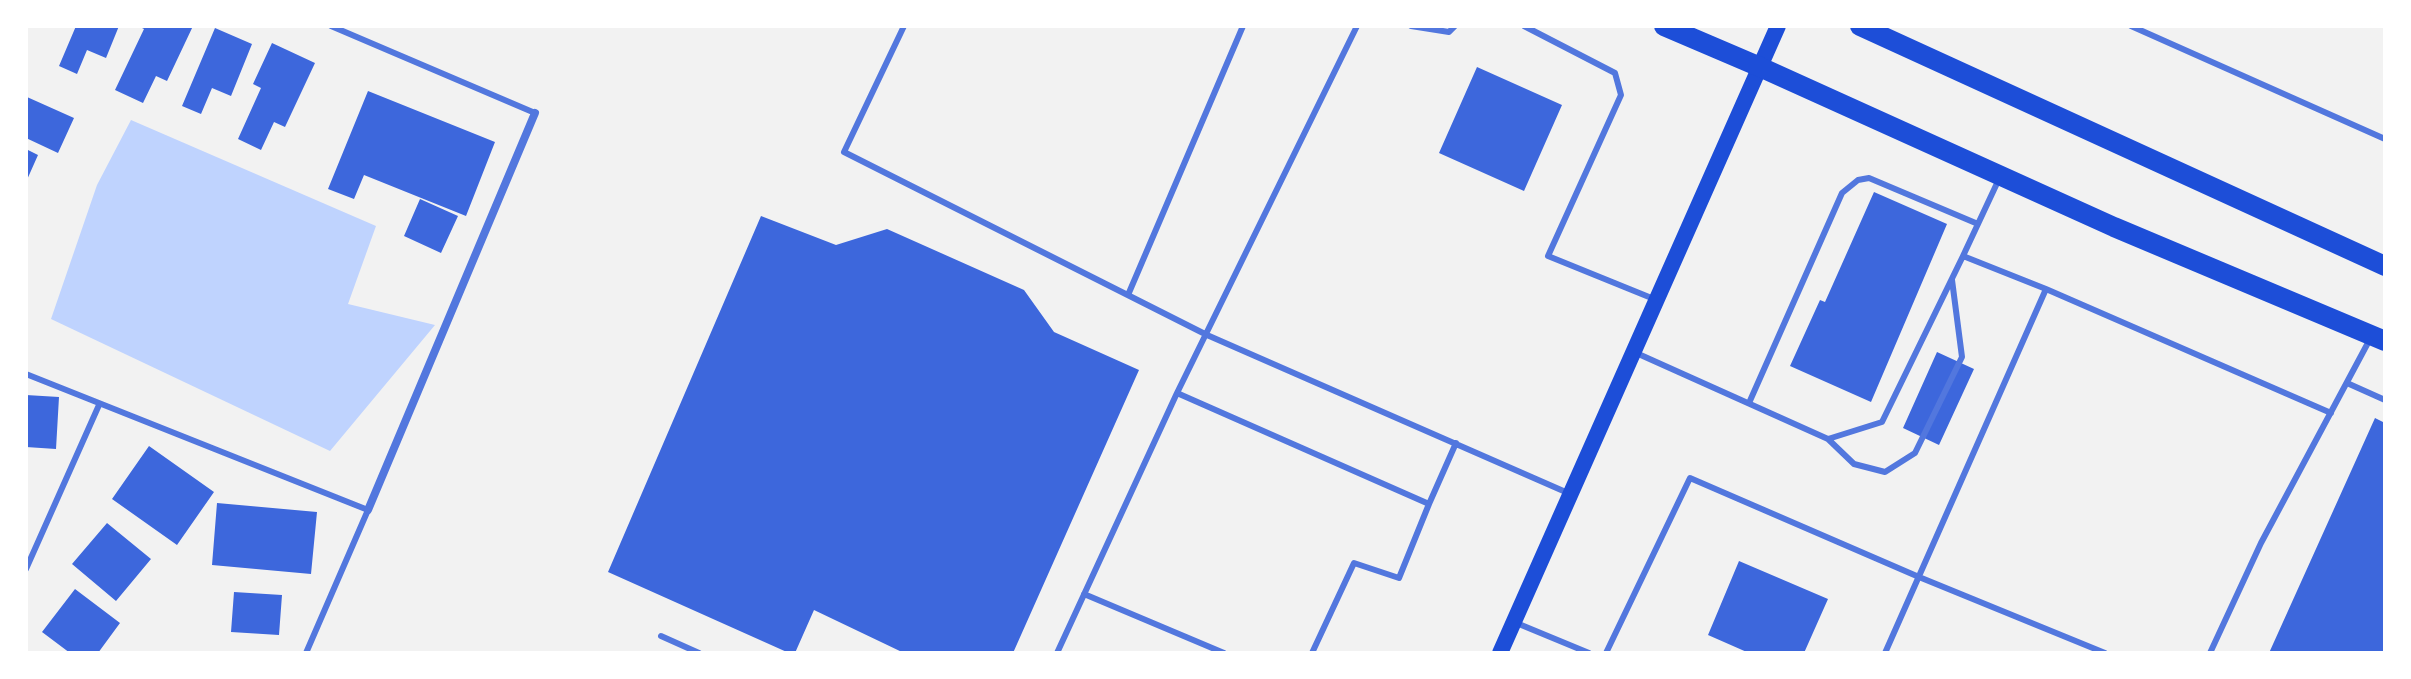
<!DOCTYPE html>
<style>
body{margin:0}
#map{position:relative;width:2411px;height:679px;overflow:hidden;background:#f2f2f2;font-family:Commissioner,sans-serif}
canvas{display:block}
.frame{position:absolute;inset:0;border:28px solid #fff;pointer-events:none}
</style>
<div id="map">
<canvas width="2411" height="679"></canvas>
<div class="frame"></div>
</div>
<script>
const ctx = document.querySelector('canvas').getContext('2d');
ctx.lineJoin = 'round';
function paint(path, color) { ctx.fillStyle = color; ctx.fill(path, 'evenodd'); }
const toPath = rows => new Path2D(rows.map(r => 'M' + r).join(''));
function trace(path, color, width, dash) { ctx.strokeStyle = color; ctx.lineWidth = width; ctx.lineCap = dash ? 'butt' : 'round'; ctx.setLineDash(dash || []); ctx.stroke(path); }
const water = toPath([
 [131,120,376,226,348,304,435,325,330,451,51,319,97,185]
]);
const building = toPath([
 [76,26,119,26,106,58,87,50,77,74,59,66],
 [138,26,193,26,167,81,156,76,143,103,115,90,144,29],
 [215,28,252,44,231,96,212,88,201,114,182,106],
 [272,43,315,63,285,127,274,122,261,150,238,139,261,88,253,84],
 [1477,67,1562,105,1524,191,1439,153],
 [368,91,495,142,466,216,364,175,354,199,328,189],
 [27,97,74,118,58,153,26,138],
 [26,149,38,155,26,182],
 [1874,192,1947,224,1871,402,1790,366,1820,300,1825,302],
 [420,199,458,216,441,253,404,236],
 [761,216,836,245,887,229,1024,290,1054,332,1139,370,1013,653,904,653,814,610,795,653,789,653,608,572],
 [1937,352,1974,369,1939,445,1903,428],
 [26,395,59,397,56,449,26,447],
 [2375,418,2385,423,2385,653,2269,653],
 [149,446,214,492,177,545,112,499],
 [217,503,317,512,311,574,212,565],
 [107,523,151,559,116,601,72,564],
 [1739,561,1828,599,1804,653,1749,653,1708,635],
 [75,589,120,623,98,653,70,653,42,632],
 [234,592,282,595,279,635,231,632]
]);
const service = toPath([
 [331,26,535,113],
 [904,26,844,152,1207,335,1568,493],
 [1411,26,1449,32,1455,26],
 [1524,26,1615,73,1621,95,1548,256,1654,299],
 [2131,26,2385,139],
 [1963,256,1999,179],
 [1128,295,1243,26],
 [1634,352,1828,439,1882,422,1963,256,2046,289,2331,413],
 [26,374,368,510,306,653],
 [2347,383,2385,400],
 [1749,403,1842,193,1858,180,1869,178,1978,224],
 [1828,439,1854,464,1885,472,1915,453,1962,357,1952,280],
 [1429,504,1456,443],
 [26,569,99,405],
 [1084,594,1224,653],
 [1514,622,1589,653],
 [661,636,699,653],
 [1057,653,1177,393],
 [1312,653,1354,563,1399,578,1429,504,1177,393,1357,26],
 [1606,653,1690,478,1919,577,2105,653],
 [1885,653,2046,289],
 [2210,653,2261,543,2370,339]
]);
const minor = toPath([
 [368,510,535,113]
]);
const secondary = toPath([
 [1500,653,1778,26]
]);
const primary = toPath([
 [1664,26,1760,67,2114,227,2385,341],
 [1860,26,2385,266]
]);
paint(water, '#bfd3fe');
paint(building, '#3d67dc');
trace(service, '#5277de', 6);
trace(minor, '#5277de', 8);
trace(secondary, '#1d4ed8', 16);
trace(primary, '#1d4ed8', 20);
</script>
